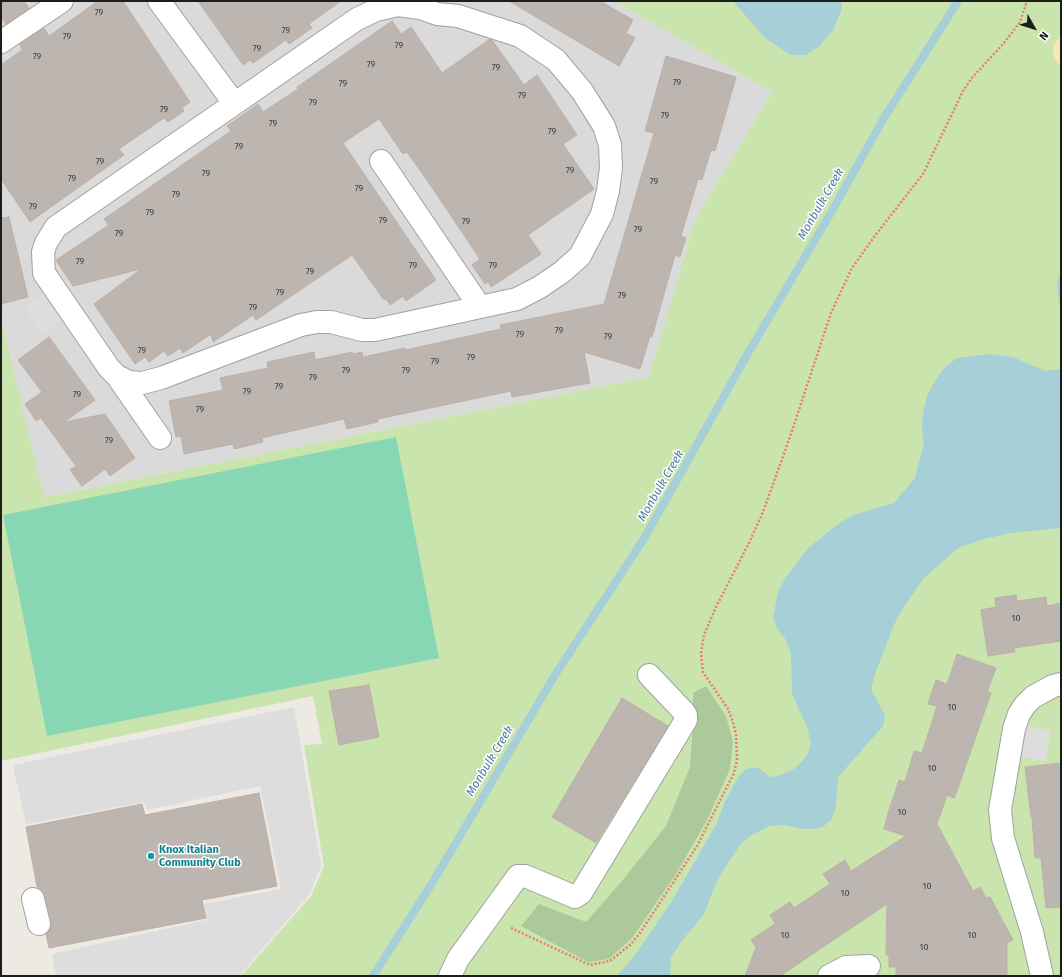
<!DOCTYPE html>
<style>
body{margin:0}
#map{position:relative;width:1062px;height:977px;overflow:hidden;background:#ede9e3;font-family:"Fira Sans",sans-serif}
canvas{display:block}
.frame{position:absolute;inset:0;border:2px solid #1d1d1d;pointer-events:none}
.north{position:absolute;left:1014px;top:8px;width:40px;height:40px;-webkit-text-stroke:3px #fff;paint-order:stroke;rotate:129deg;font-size:11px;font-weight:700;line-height:16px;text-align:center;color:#1d1d1d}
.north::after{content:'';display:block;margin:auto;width:14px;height:18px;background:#1d1d1d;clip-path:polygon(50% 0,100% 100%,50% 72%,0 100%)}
</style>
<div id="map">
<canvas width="1062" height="977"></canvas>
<div class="frame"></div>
<div class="north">N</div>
</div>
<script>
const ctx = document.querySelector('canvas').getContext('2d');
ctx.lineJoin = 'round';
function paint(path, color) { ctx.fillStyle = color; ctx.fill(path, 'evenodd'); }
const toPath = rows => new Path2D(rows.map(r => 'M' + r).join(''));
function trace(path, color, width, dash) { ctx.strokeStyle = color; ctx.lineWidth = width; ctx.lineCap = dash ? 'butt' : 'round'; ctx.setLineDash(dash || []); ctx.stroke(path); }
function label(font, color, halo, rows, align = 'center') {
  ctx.font = font + ' "Fira Sans",sans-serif'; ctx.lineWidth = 3; ctx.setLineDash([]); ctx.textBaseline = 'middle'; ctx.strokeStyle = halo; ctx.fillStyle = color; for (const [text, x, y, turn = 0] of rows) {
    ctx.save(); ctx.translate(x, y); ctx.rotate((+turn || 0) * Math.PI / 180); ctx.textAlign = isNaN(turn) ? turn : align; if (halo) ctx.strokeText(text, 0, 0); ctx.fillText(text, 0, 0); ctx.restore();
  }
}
const residential = toPath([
 [1,1,614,1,772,92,695,220,650,377,43,497,1,319]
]);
const grass = toPath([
 [614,1,1061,1,1061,976,241,976,311,896,324,866,304,745,322,744,313,696,1,761,1,319,44,497,649,377,695,220,772,92]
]);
const forest = toPath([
 [706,686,726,716,733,742,730,769,707,820,676,874,632,938,609,959,588,962,521,926,539,904,586,922,622,881,666,826,690,767,693,726,693,693]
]);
const sand = toPath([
 [1061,35,1061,68,1054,58,1053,46]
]);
const pitch = toPath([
 [396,437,439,658,47,736,3,515]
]);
const parking = toPath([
 [43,295,61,320,42,334,24,308],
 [294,707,321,866,309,895,239,976,56,976,52,954,206,920,204,904,281,889,260,786,147,810,144,802,26,824,13,765],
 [1012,724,1051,730,1045,761,1007,754]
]);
const water = toPath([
 [733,1,842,1,842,9,833,30,820,46,806,55,790,55,764,37],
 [1061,269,1061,313,1057,285],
 [991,354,1013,357,1045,371,1061,369,1061,528,1011,533,984,539,958,548,923,579,901,611,893,627,875,674,871,689,885,716,883,726,838,777,836,807,832,819,824,826,815,829,804,829,784,825,769,826,750,836,740,845,724,869,716,883,704,914,681,942,671,958,670,976,617,976,636,954,672,901,717,823,725,801,739,776,745,770,752,767,760,769,771,777,778,776,794,769,803,761,808,753,811,743,807,727,792,694,791,654,786,640,777,628,773,618,778,591,787,576,807,549,837,525,853,515,894,503,915,478,924,444,922,427,923,412,927,396,936,379,944,368,957,358]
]);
const stream = toPath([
 [373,976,431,885,555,675,645,537,747,355,829,216,884,118,958,1]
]);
const building = toPath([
 [1,1,24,1,29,8,6,24,1,16,1,1],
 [98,1,123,1,190,102,182,108,184,111,168,122,164,118,119,149,124,155,30,222,1,179,1,65,22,50,20,44,44,28,49,36,98,1],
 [198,1,341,1,309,24,312,28,289,44,286,40,253,63,250,60,243,65,198,1],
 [509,1,600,1,633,20,626,33,635,38,619,66,509,1],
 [392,21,401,34,411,27,442,73,490,39,492,40,524,85,537,75,577,135,563,144,594,189,528,235,541,254,491,287,488,282,485,284,472,265,480,259,431,186,407,152,403,154,379,119,343,143,436,280,406,301,403,296,390,305,386,299,384,300,352,255,256,320,253,315,213,342,211,334,183,353,180,348,168,356,164,351,149,362,145,357,135,364,94,304,141,269,73,286,56,260,109,225,104,219,231,131,227,126,258,104,263,112,298,89,297,87,392,21],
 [666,56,736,77,715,151,711,150,702,180,698,179,681,236,686,238,680,257,675,255,652,337,650,336,640,369,584,352,590,383,512,397,511,391,378,419,378,422,347,429,344,419,262,438,263,442,234,449,233,444,184,454,181,436,176,437,169,401,223,390,220,378,268,368,267,362,314,352,315,360,352,352,353,354,362,352,363,357,405,348,405,350,501,329,500,325,604,304,654,133,645,131,666,56],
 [9,217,28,297,1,304,1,218,9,217],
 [49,337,95,400,64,422,105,414,135,458,110,476,105,469,82,486,70,470,76,466,41,418,36,421,25,404,42,392,18,360,49,337],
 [1016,595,1017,601,1046,597,1047,606,1061,603,1061,641,1014,648,1015,652,988,656,981,610,996,607,995,598,1016,595],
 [957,654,996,668,987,692,991,693,958,788,954,798,947,795,937,824,973,891,980,887,986,898,990,897,1013,940,1007,943,1007,976,896,976,896,967,889,967,889,955,886,955,887,904,780,976,745,976,756,947,751,940,775,924,770,915,790,902,794,908,830,884,823,874,845,860,851,871,906,836,884,829,888,813,899,780,905,782,914,751,922,753,937,706,928,704,936,680,947,684,957,654],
 [369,685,379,737,339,745,329,691,369,685],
 [622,698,668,726,596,843,552,817,622,698],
 [1061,763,1061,907,1046,908,1041,858,1035,858,1032,817,1031,817,1025,767,1061,763],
 [259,793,277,886,202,900,206,918,49,948,46,934,51,928,51,921,45,896,42,891,37,887,26,827,142,804,145,815,259,793]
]);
const path = toPath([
 [511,928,590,965,610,961,630,945,640,933,697,846,734,773,737,760,736,735,733,722,728,709,703,672,701,653,704,635,716,607,749,543,763,512,790,437,831,313,852,268,874,237,923,174,963,91,971,79,1004,43,1020,22,1027,1]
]);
const minor = toPath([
 [159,1,234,103],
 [398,5,420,8,437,14,458,16,520,36,556,60,582,91,604,126,610,145,611,168,608,191,602,214,580,256,562,272,540,287,517,299,375,330,362,330,331,322,317,322,301,325,161,378,142,383,129,382,117,376,109,368,44,273,43,252,46,243,56,227,357,19,376,10,398,5],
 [1,42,62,1],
 [381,161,480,307],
 [117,376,160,438],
 [33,899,39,924],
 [450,976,458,959,518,876,525,876,575,897,581,893,686,720,686,715,684,712,649,675],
 [829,976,846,967,869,966],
 [1042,976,1032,932,1003,838,1000,810,1014,729,1019,714,1025,705,1033,697,1053,686,1061,684]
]);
const markers = [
 [151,856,4,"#0f9aa8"]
];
const numberNames = [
 ["79",99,12],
 ["79",286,30],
 ["79",67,36],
 ["79",399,45],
 ["79",257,48],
 ["79",37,56],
 ["79",371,64],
 ["79",496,67],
 ["79",677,82],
 ["79",343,83],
 ["79",522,95],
 ["79",313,102],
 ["79",164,109],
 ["79",665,115],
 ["79",273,123],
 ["79",552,131],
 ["79",239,146],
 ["79",100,161],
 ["79",570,170],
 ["79",206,173],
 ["79",72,178],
 ["79",654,181],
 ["79",359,188],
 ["79",176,194],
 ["79",33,206],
 ["79",150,212],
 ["79",383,220],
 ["79",466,221],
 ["79",638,229],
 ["79",119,233],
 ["79",80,261],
 ["79",413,265],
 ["79",493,265],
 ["79",310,271],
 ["79",280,292],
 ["79",622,295],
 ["79",253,307],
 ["79",559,330],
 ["79",520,334],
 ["79",608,336],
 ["79",142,350],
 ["79",471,357],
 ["79",435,361],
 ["79",346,370],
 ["79",406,370],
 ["79",313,377],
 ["79",279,386],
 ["79",247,391],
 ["79",77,394],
 ["79",200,409],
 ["79",109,440],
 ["10",1016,618],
 ["10",952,707],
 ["10",932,768],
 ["10",902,812],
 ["10",927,886],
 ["10",845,893],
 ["10",785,935],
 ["10",972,935],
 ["10",924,947]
];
const cultureNames = [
 ["Knox Italian",159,850],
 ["Community Club",159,863]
];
const waterNames = [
 ["Monbulk Creek",821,204,-60],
 ["Monbulk Creek",661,486,-60],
 ["Monbulk Creek",490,761,-59]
];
paint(residential, '#dbdada');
paint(grass, '#cae4ad');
paint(forest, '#abc99b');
paint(sand, '#f9e8b6');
paint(pitch, '#87d7b4');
paint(parking, '#ddd');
paint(water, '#a7cfd8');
trace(stream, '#a7cfd8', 8);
paint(building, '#bdb5b0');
trace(building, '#beb0a7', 1);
trace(minor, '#a1a1a1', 24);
trace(path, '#ee7a73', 2.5, [2, 2]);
trace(minor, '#fff', 22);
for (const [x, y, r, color] of markers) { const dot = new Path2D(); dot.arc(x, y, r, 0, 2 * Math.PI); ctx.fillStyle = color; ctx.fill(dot); trace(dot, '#fff', 1.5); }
label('9px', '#454342', null, numberNames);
label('bold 11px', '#0d838f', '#fff', cultureNames, 'left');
label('italic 12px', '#4e7a9d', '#fff', waterNames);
</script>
